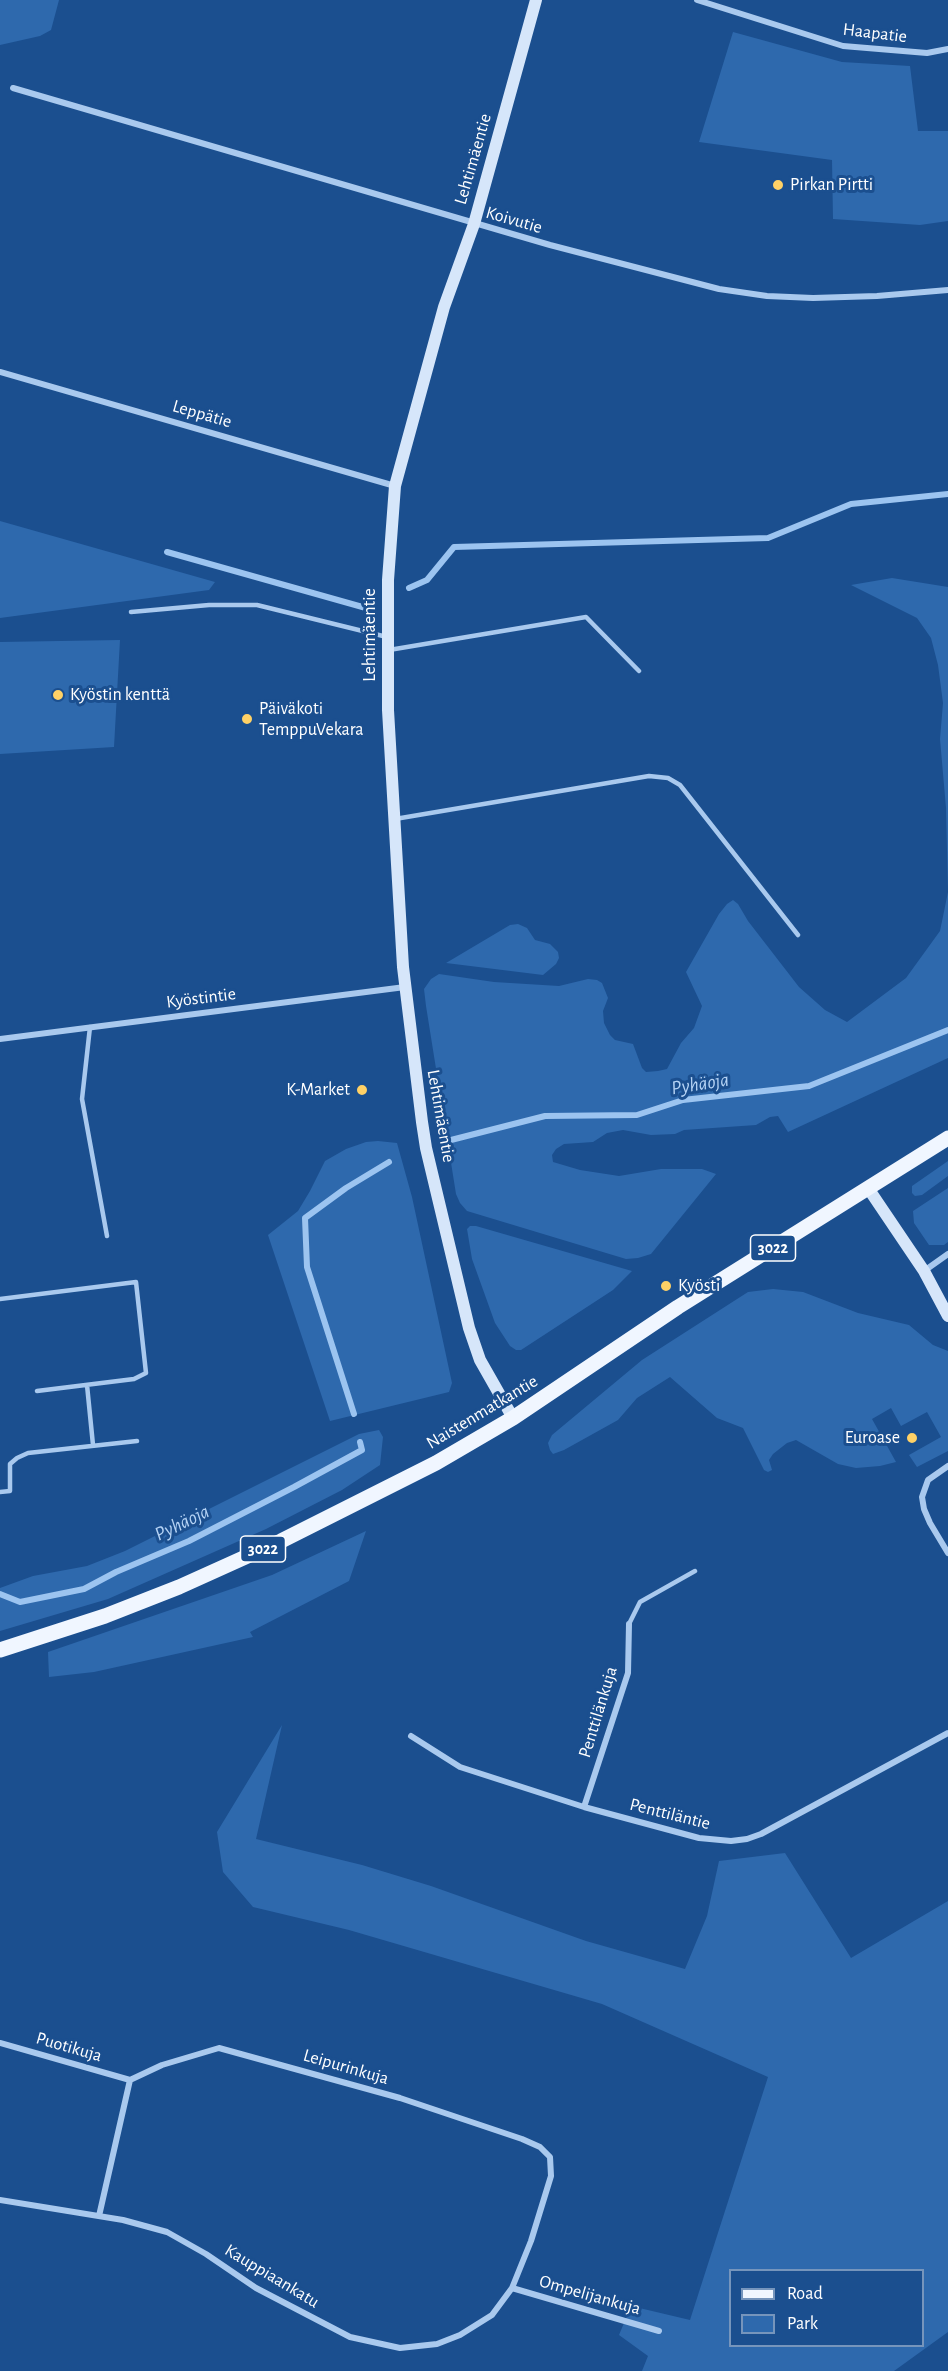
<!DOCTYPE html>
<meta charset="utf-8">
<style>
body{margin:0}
#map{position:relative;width:948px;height:2371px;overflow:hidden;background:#1b4f8f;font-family:"Alegreya Sans",sans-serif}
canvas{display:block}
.legend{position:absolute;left:729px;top:2269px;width:195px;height:78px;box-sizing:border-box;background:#1b4f8f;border:2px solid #7695bc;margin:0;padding:8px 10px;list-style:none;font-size:18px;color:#fff}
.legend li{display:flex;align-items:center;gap:12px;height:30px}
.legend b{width:30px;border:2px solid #7695bc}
</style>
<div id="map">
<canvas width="948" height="2371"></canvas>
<ul class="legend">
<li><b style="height:8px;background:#f0f6ff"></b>Road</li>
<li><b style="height:16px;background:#2e69ad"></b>Park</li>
</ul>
</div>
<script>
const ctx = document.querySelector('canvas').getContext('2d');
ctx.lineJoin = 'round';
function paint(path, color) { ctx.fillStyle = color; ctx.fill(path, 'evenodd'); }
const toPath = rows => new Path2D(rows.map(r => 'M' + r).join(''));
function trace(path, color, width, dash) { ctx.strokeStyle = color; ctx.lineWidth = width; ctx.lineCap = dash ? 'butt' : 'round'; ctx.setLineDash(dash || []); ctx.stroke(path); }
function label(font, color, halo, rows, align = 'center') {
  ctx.font = font + ' "Alegreya Sans",sans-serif'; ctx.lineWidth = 6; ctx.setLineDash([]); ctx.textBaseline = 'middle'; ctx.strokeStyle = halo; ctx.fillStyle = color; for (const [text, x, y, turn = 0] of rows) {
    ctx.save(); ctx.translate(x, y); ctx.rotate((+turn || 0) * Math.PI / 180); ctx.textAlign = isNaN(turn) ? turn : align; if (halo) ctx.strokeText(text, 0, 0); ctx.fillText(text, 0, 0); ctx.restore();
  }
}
const green = toPath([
 [0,0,59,0,51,30,40,36,0,45],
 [733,32,842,62,910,66,918,131,948,131,948,221,920,225,833,219,832,160,699,142],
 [0,521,215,582,209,590,0,618],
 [892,578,948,587,948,1058,788,1132,778,1116,770,1117,756,1125,684,1130,675,1134,651,1135,623,1130,607,1133,593,1142,564,1144,556,1149,552,1155,553,1162,580,1170,619,1176,661,1169,702,1169,716,1174,651,1254,638,1258,626,1259,467,1211,460,1203,456,1194,426,1006,424,989,431,979,439,974,494,982,559,986,588,979,597,980,602,983,608,998,603,1011,604,1023,610,1035,615,1040,633,1044,642,1068,646,1072,658,1071,667,1069,681,1043,694,1028,702,1006,686,972,719,914,727,904,733,900,738,904,748,921,799,987,825,1010,847,1022,906,978,940,931,948,892,946,808,940,739,943,703,938,665,931,638,917,618,851,585],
 [120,640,114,747,0,754,0,642],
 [518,924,527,928,535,940,550,944,558,952,559,958,556,964,543,975,446,963,510,925],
 [378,1141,397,1143,412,1197,452,1383,449,1392,330,1421,268,1235,298,1211,310,1191,325,1161,346,1149,366,1142],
 [948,1161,948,1176,922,1195,915,1196,912,1193,912,1186],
 [948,1188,948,1242,944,1245,929,1245,914,1223,913,1211],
 [470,1226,476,1226,632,1271,613,1290,521,1350,516,1350,510,1346,495,1323,472,1259,467,1229],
 [773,1289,803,1292,858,1313,909,1325,933,1345,948,1351,948,1451,917,1467,909,1455,941,1437,927,1412,901,1426,891,1408,872,1419,896,1462,880,1466,856,1468,838,1464,796,1440,787,1443,773,1454,769,1460,772,1470,768,1472,764,1470,743,1428,717,1418,670,1377,637,1398,618,1420,564,1450,553,1454,550,1450,548,1443,552,1435,642,1360,748,1292],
 [379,1430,383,1437,380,1465,342,1490,266,1529,108,1599,0,1631,0,1588,33,1576,87,1566,125,1551,359,1434],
 [366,1531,349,1581,250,1632,253,1637,94,1672,49,1677,48,1652,272,1575],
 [282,1725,256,1839,362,1865,431,1886,586,1941,685,1969,707,1916,719,1861,785,1853,851,1958,948,1901,948,2332,894,2371,642,2371,648,2356,619,2335,631,2306,690,2320,768,2077,602,2004,349,1930,253,1907,223,1872,217,1832],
 [730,2270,922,2270,922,2346,730,2346]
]);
const stream = toPath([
 [167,552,366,608,373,605],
 [409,588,427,580,454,547,768,538,851,504,948,494],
 [451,1140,545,1116,637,1115,683,1100,809,1086,948,1030],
 [354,1414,307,1267,305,1218,346,1188,389,1162],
 [0,1594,20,1602,84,1589,116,1572,189,1541,294,1487,362,1450,360,1442]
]);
const lane = toPath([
 [131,612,209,605,257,605,387,637],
 [389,650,586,617,639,671],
 [395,819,649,776,668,778,680,785,798,935],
 [90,1027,82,1099,107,1236],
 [0,1299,136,1282,146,1373,134,1379,37,1391],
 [87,1385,93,1445],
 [0,1492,10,1491,10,1464,17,1458,28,1453,137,1441],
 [629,1624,640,1602,695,1571]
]);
const street = toPath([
 [697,0,843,46,927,53,948,49],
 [13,88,550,245,719,289,767,296,813,298,877,296,948,290],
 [0,372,395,486],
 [0,1039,405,987],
 [924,1271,948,1254],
 [948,1466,928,1480,922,1497,924,1509,930,1523,948,1553],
 [411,1736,460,1767,584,1807,699,1838,731,1841,747,1839,761,1834,948,1733],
 [584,1807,628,1673,629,1624],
 [0,2043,130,2080],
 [0,2200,123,2220,167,2232,206,2254,256,2288,350,2337,400,2348,437,2344,460,2335,492,2315,512,2288,531,2241,551,2176,550,2157,540,2147,522,2139,400,2098,219,2048,162,2065,130,2080,99,2216],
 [512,2288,659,2331]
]);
const secondary = toPath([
 [868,1188,924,1271,948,1316],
 [513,1418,480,1360,469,1328,426,1148,422,1122,403,967,388,710,388,580,395,486,444,307,474,224,536,0]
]);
const primary = toPath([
 [0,1650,105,1616,179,1587,281,1541,436,1463,513,1418,678,1307,948,1138]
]);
const markers = [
 [778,185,6,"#ffd166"],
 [58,695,6,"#ffd166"],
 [247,719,6,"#ffd166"],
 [362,1090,6,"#ffd166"],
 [666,1286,6,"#ffd166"],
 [912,1438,6,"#ffd166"]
];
const shields = [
 [773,1248,45],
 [263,1549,45]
];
const shieldNames = [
 ["3022",773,1248],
 ["3022",263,1549]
];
const streetNames = [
 ["Haapatie",875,33,7],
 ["Lehtimäentie",473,159,-74],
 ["Koivutie",514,220,16],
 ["Leppätie",202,414,16],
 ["Lehtimäentie",370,635,-90],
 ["Kyöstintie",201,998,-7],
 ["Lehtimäentie",441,1116,80],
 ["Naistenmatkantie",482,1412,-31],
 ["Penttilänkuja",598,1712,-73],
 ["Penttiläntie",670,1814,14],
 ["Puotikuja",69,2047,16],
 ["Leipurinkuja",346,2067,16],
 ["Kauppiaankatu",272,2276,31],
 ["Ompelijankuja",590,2295,16]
];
const poiNames = [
 ["Pirkan Pirtti",790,185],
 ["Kyöstin kenttä",70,695],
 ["Päiväkoti",259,709],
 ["TemppuVekara",259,730],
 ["K-Market",350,1090,"right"],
 ["Kyösti",678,1286],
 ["Euroase",900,1438,"right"]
];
const waterNames = [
 ["Pyhäoja",700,1084,-9],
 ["Pyhäoja",182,1523,-26]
];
paint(green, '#2e69ad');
trace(stream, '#9cc4f0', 6);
trace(lane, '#a9c9ee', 4.5);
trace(street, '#a9c9ee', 6);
trace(secondary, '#d6e6fa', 12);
trace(primary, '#f0f6ff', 15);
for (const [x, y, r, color] of markers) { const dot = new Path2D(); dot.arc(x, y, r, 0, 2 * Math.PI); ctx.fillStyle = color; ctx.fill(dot); trace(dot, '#1b4f8f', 2); }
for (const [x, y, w] of shields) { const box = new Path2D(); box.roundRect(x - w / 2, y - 13, w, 26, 4.5); ctx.fillStyle = '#1b4f8f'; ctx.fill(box); trace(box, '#fff', 1.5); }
label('bold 16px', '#fff', null, shieldNames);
label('18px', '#fff', '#1b4f8f', streetNames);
label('18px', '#fff', '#1b4f8f', poiNames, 'left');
label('italic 20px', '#b5d3f5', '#1b4f8f', waterNames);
</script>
